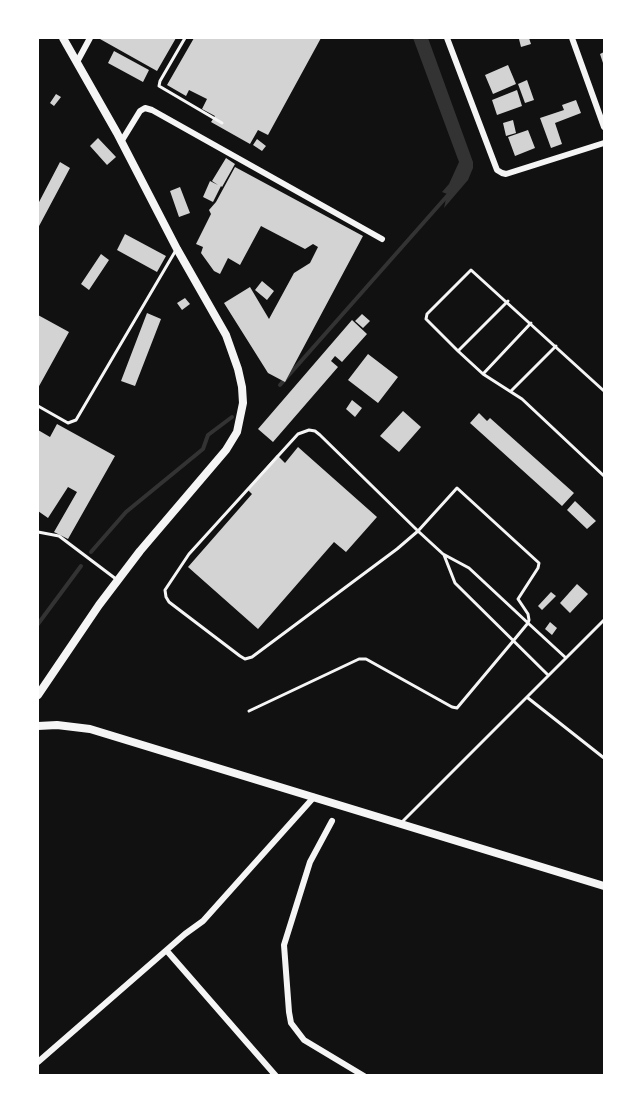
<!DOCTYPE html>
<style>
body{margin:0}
#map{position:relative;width:642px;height:1113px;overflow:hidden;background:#111;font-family:"Archivo Narrow",sans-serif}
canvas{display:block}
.frame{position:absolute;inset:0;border:39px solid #fff;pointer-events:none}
</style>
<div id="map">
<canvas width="642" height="1113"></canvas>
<div class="frame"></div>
</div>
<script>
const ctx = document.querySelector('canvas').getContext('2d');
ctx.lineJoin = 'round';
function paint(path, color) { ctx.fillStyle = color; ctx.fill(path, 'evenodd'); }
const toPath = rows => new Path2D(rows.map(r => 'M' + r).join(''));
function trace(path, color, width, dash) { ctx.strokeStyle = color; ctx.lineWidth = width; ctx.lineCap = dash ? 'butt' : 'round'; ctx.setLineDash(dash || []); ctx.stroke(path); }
const water = toPath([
 [413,38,428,38,473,162,473,168,468,180,444,208,447,194,442,192,449,184,459,162]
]);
const stream = toPath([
 [280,385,448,195],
 [91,552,126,512,203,449,208,435,232,417],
 [38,624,81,566]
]);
const building = toPath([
 [101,38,176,38,157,71,100,39],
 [194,38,295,38,298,39,299,38,321,38,268,135,258,130,250,144,211,122,215,116,202,109,207,99,189,90,186,96,167,85],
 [529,38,531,44,521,47,519,39],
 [114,51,149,70,143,82,108,63],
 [604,52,604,66,600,54],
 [508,65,516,84,493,94,485,75],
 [527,80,534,100,525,103,518,84],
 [517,90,522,106,497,115,492,100],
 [56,94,61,97,54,106,50,103],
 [576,100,581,113,555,123,562,144,551,148,540,118,564,110,562,105],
 [513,120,516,133,506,136,503,123],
 [528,130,535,148,515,156,508,137],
 [98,138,116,157,107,165,90,146],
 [257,139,266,146,262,151,253,145],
 [226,158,235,164,222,187,221,186,213,202,203,197,210,181,218,185,212,181],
 [60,162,70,168,38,228,38,204],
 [235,167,363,236,285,382,268,373,224,303,250,287,269,319,294,273,310,263,318,247,313,244,305,249,261,226,240,265,228,258,220,274,214,271,201,253,203,247,196,244,211,214,209,210,216,202],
 [180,187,190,213,179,217,170,191],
 [125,234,166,256,157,272,117,250],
 [101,254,109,260,89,290,81,284],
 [262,281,274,291,267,300,255,290],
 [185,298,190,304,182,310,177,303],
 [147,313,161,319,135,386,121,381],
 [362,314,370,321,363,328,355,321],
 [38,315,69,332,38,388],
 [352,320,367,334,342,362,335,356,331,361,338,367,273,442,258,429],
 [368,354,398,377,378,403,348,380],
 [352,400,362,408,355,417,346,409],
 [403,411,421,427,399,452,380,436],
 [479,413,487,421,490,418,574,493,562,506,470,423],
 [57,424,115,456,68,539,54,532,77,492,68,487,48,518,38,511,38,430,50,437],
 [298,447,377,517,346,552,334,542,258,629,188,567,252,494,247,489,277,455,285,463],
 [575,501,596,521,587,529,567,510],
 [577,584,588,594,570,613,560,603],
 [551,592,556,596,542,610,538,606],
 [550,622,557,628,552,635,545,629]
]);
const service = toPath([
 [185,38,160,81,159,86,222,123],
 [458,351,508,301],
 [483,374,531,323],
 [511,391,556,346],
 [604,391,471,270,427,314,426,319,458,351,483,374,522,399,604,476],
 [38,406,68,423,76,420,176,250],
 [38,532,59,536,116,579],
 [444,555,455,583,548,675],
 [528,698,604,758],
 [249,711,359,659,366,659,452,707,457,708,514,640,528,623,529,620,528,614,518,599,538,568,539,563,457,488,418,531,397,549,252,657,245,659,240,656,169,602,166,597,165,590,189,554,298,434,309,430,315,431,320,435,418,531,443,554,469,568,528,623,566,658],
 [402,822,604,620]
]);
const minor = toPath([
 [447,38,497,170,502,173,506,174,604,143],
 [572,38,604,127],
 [77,62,90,38],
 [121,142,140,111,145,108,152,110,382,239],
 [332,821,310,862,284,945,289,1012,291,1023,304,1040,364,1076],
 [167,951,276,1076],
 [38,1062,185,934,203,921,314,797]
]);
const tertiary = toPath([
 [38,695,99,605,140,551,226,450,237,432,243,403,242,387,238,369,226,335,177,249,117,133,63,38],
 [38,726,57,725,90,729,113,736,604,886]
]);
paint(water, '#333');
trace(stream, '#333', 4);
paint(building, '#d3d3d3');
trace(service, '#f5f5f5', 3);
trace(minor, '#f5f5f5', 6);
trace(tertiary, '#f5f5f5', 8);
</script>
